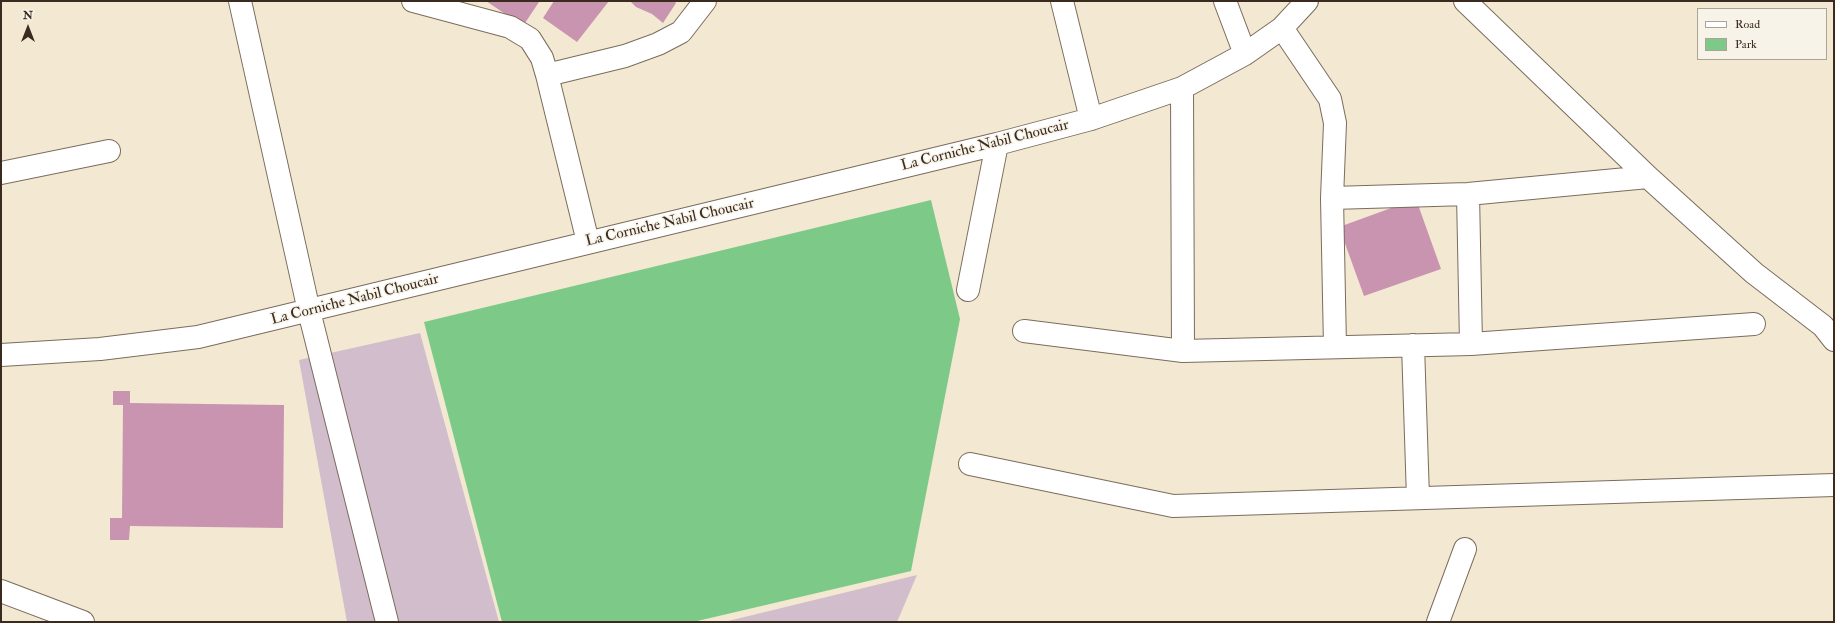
<!DOCTYPE html>
<style>
body{margin:0}
#map{position:relative;width:1835px;height:623px;overflow:hidden;background:#f3e8d2;font-family:"IM FELL Double Pica",serif}
canvas{display:block}
.frame{position:absolute;inset:0;border:2px solid #3b2a1e;pointer-events:none}
.legend{position:absolute;left:1697px;top:8px;width:130px;height:52px;box-sizing:border-box;background:#f7f3e8;border:1px solid #aca397;margin:0;padding:5px 7px;list-style:none;font-size:12px;color:#3b2a1e}
.legend li{display:flex;align-items:center;gap:8px;height:20px}
.legend b{width:20px;border:1px solid #aca397}
.north{position:absolute;left:8px;top:8px;width:40px;height:40px;-webkit-text-stroke:3px #f7f3e8;paint-order:stroke;rotate:0deg;font-size:11px;font-weight:700;line-height:16px;text-align:center;color:#3b2a1e}
.north::after{content:'';display:block;margin:auto;width:14px;height:18px;background:#3b2a1e;clip-path:polygon(50% 0,100% 100%,50% 72%,0 100%)}
</style>
<div id="map">
<canvas width="1835" height="623"></canvas>
<div class="frame"></div>
<ul class="legend">
<li><b style="height:5px;background:#fff"></b>Road</li>
<li><b style="height:11px;background:#7dca88"></b>Park</li>
</ul>
<div class="north">N</div>
</div>
<script>
const ctx = document.querySelector('canvas').getContext('2d');
ctx.lineJoin = 'round';
function paint(path, color) { ctx.fillStyle = color; ctx.fill(path, 'evenodd'); }
const toPath = rows => new Path2D(rows.map(r => 'M' + r).join(''));
function trace(path, color, width, dash) { ctx.strokeStyle = color; ctx.lineWidth = width; ctx.lineCap = dash ? 'butt' : 'round'; ctx.setLineDash(dash || []); ctx.stroke(path); }
function label(font, color, halo, rows, align = 'center') {
  ctx.font = font + ' "IM FELL Double Pica",serif'; ctx.lineWidth = 3; ctx.setLineDash([]); ctx.textBaseline = 'middle'; ctx.strokeStyle = halo; ctx.fillStyle = color; for (const [text, x, y, turn = 0] of rows) {
    ctx.save(); ctx.translate(x, y); ctx.rotate((+turn || 0) * Math.PI / 180); ctx.textAlign = isNaN(turn) ? turn : align; if (halo) ctx.strokeText(text, 0, 0); ctx.fillText(text, 0, 0); ctx.restore();
  }
}
const industrial = toPath([
 [420,333,499,622,347,622,299,360],
 [917,575,897,622,724,622]
]);
const green = toPath([
 [931,200,960,319,911,571,693,622,502,622,424,322]
]);
const building = toPath([
 [486,1,538,1,539,2,523,26],
 [554,1,609,1,577,42,543,18],
 [630,1,674,1,676,3,663,23,652,14,636,7],
 [1416,199,1441,269,1364,296,1339,227],
 [113,391,130,391,130,403,284,405,283,528,130,526,129,540,110,540,110,518,122,518,123,405,113,405]
]);
const minor = toPath([
 [240,1,309,311,387,622],
 [413,1,510,27,530,39,542,58,547,75,588,242],
 [1062,1,1091,119],
 [1225,1,1245,54],
 [1465,1,1648,177,1754,273,1823,326,1834,340],
 [1282,28,1330,99,1335,123,1332,198,1335,347],
 [547,75,625,56,658,44,681,32,705,1],
 [1,173,109,151],
 [1468,194,1471,344],
 [1332,198,1468,194,1648,177],
 [968,290,997,144],
 [1024,331,1183,351,1182,88],
 [1413,345,1418,498],
 [1183,351,1471,344,1754,324],
 [1,355,100,349,198,337,997,144,1091,119,1182,88,1245,54,1282,28,1307,1],
 [970,464,1173,506,1834,485],
 [1438,622,1465,549]
]);
const highway = toPath([
 [1,591,83,622]
]);
const streetNames = [
 ["La Corniche Nabil Choucair",985,146,-14],
 ["La Corniche Nabil Choucair",670,223,-13],
 ["La Corniche Nabil Choucair",355,300,-14]
];
paint(industrial, '#d1bdcb');
paint(green, '#7dca88');
paint(building, '#c994b0');
trace(minor, '#7b6c5d', 24);
trace(highway, '#7b6c5d', 24);
trace(minor, '#fff', 22);
trace(highway, '#fff', 22);
label('15px', '#3b2a1e', '#f7f3e8', streetNames);
</script>
